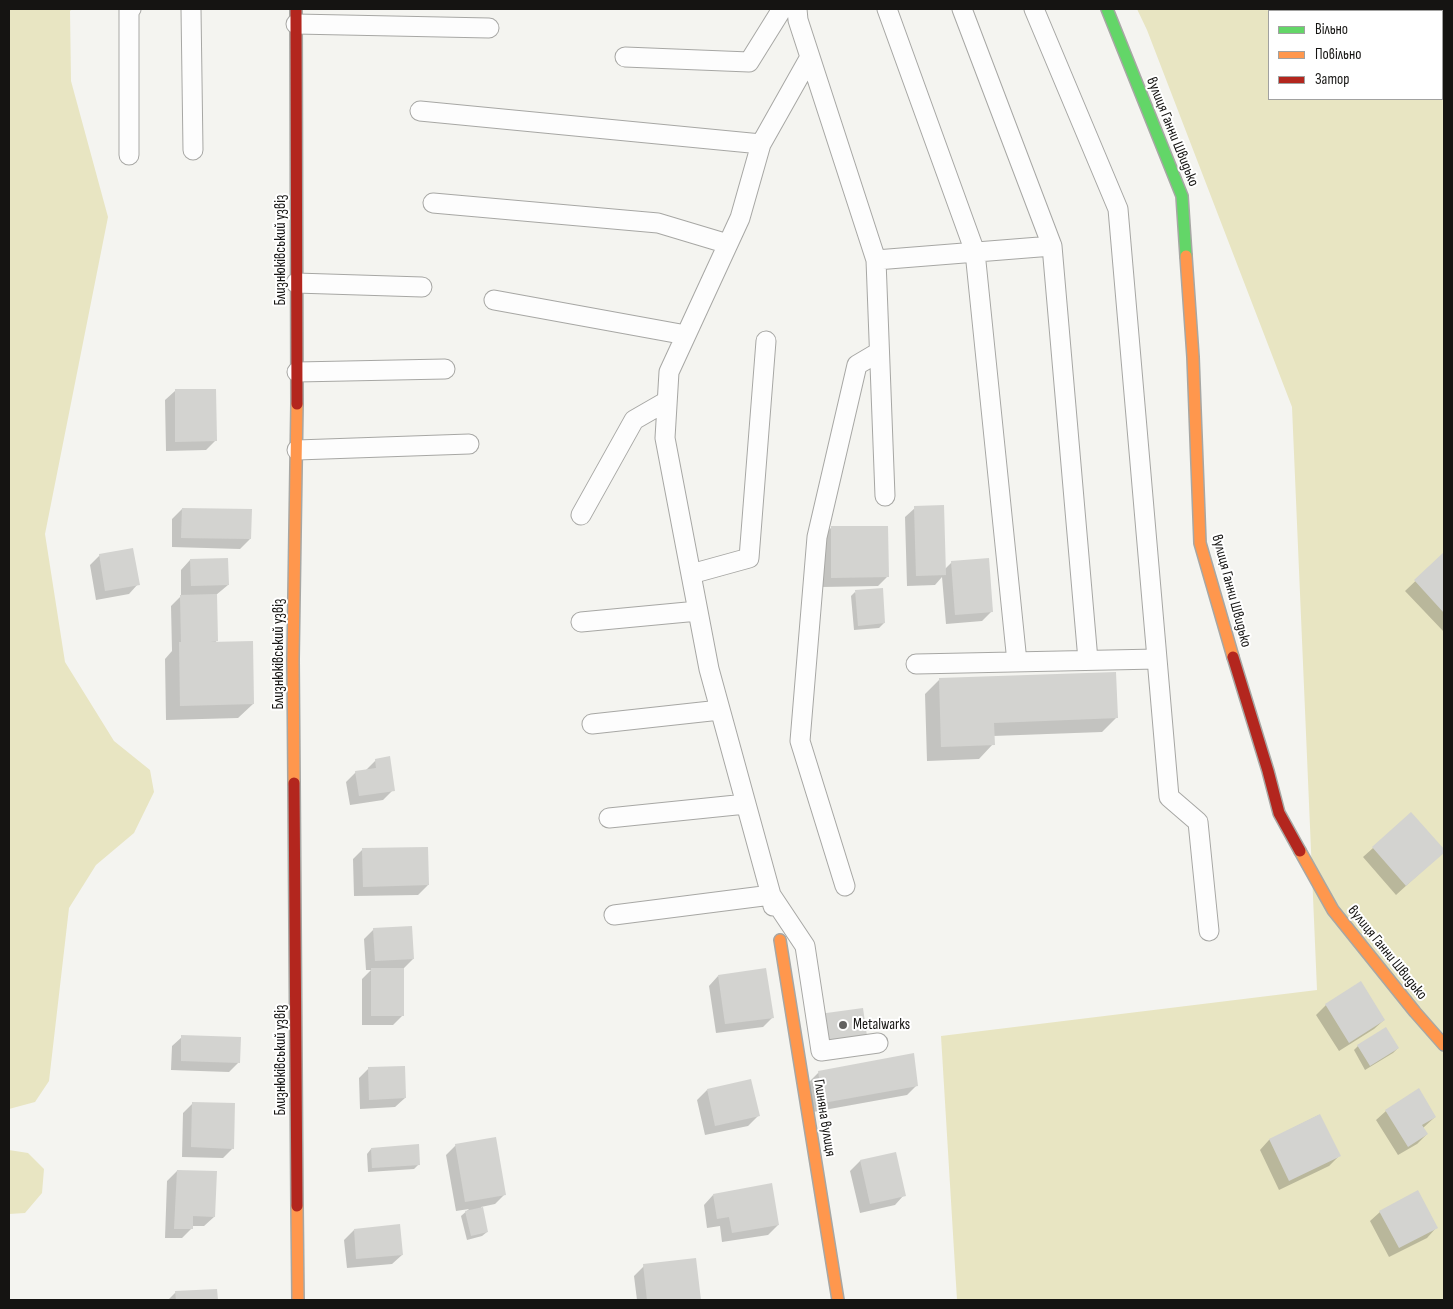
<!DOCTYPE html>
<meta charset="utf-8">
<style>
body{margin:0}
#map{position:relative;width:1453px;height:1309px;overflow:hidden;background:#f4f4f0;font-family:"Sofia Sans Condensed",sans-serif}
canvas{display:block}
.frame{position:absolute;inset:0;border:10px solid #151412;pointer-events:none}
.legend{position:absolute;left:1268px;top:10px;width:175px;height:90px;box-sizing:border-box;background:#fff;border:1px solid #a1a1a0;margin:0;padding:6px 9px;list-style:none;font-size:15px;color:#151412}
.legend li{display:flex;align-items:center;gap:10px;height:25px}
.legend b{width:25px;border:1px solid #a1a1a0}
</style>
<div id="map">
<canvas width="1453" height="1309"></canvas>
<div class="frame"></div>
<ul class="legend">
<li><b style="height:6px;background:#63d668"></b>Вільно</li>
<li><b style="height:6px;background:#ff974d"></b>Повільно</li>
<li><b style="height:6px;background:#b3261e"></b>Затор</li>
</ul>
</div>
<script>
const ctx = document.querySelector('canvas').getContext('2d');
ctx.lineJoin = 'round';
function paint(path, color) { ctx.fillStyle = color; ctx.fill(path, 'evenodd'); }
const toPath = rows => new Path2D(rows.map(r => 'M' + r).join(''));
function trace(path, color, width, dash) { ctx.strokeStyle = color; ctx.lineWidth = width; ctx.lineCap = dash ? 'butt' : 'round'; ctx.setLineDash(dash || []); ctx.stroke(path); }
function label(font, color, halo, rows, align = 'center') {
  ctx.font = font + ' "Sofia Sans Condensed",sans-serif'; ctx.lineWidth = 4; ctx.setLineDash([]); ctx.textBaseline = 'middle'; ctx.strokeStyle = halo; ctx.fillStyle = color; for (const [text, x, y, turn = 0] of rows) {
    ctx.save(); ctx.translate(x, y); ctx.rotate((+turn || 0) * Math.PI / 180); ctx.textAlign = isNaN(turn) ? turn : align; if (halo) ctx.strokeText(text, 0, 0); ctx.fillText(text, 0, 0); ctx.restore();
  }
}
const green = toPath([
 [9,9,72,9,70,11,71,81,108,217,45,534,65,662,114,741,150,770,154,792,134,833,96,865,69,908,49,1081,35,1102,9,1109],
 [1137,9,1444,9,1444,1300,957,1300,941,1036,1317,990,1292,407,1147,30],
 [1269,11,1442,11,1442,99,1269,99],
 [9,1150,28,1153,44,1169,42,1193,25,1213,9,1214]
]);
const shadow = toPath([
 [175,391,216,440,206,450,166,451,165,400],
 [915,508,944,570,952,562,992,611,982,621,946,624,942,577,935,585,907,586,905,517],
 [182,509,250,539,240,549,172,547,172,519],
 [831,528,887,577,878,586,822,587,821,537],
 [1444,554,1444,632,1405,591],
 [100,555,138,584,129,594,96,600,90,565],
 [190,560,228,585,216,595,217,640,215,643,253,704,238,718,166,720,165,659,172,651,171,606,181,596,181,570],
 [855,592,884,623,879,628,854,630,851,596],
 [940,679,1116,718,1102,732,993,736,993,744,979,759,927,761,925,694],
 [376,760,393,790,383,800,350,805,346,782,356,772,366,770],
 [1411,814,1444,851,1396,895,1363,857],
 [363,849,428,885,418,895,354,896,353,859],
 [374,929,413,959,403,969,403,1015,393,1025,362,1025,362,979,371,970,366,970,364,939],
 [718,976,773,1017,763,1027,716,1033,709,986],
 [1326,1005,1384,1020,1374,1029,1339,1051,1316,1015],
 [182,1037,239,1062,229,1072,171,1070,172,1046],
 [1358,1046,1398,1048,1393,1053,1365,1070,1354,1050],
 [369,1068,405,1098,395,1107,360,1109,359,1078],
 [819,1072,917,1085,907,1095,813,1112,809,1082],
 [707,1090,758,1116,748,1126,705,1135,697,1100],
 [193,1103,233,1148,223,1158,182,1157,183,1113],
 [1386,1111,1435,1117,1423,1128,1427,1134,1417,1144,1398,1155,1376,1120],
 [1319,1115,1339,1156,1329,1166,1279,1190,1260,1150,1269,1140],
 [456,1145,505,1194,495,1204,481,1207,487,1232,482,1236,467,1240,461,1216,469,1209,456,1211,446,1155],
 [371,1149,419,1164,414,1169,368,1172,367,1154],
 [895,1153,904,1195,895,1205,860,1213,850,1171,860,1161],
 [177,1171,214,1217,204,1226,192,1226,192,1228,182,1238,165,1238,167,1181],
 [713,1195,778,1225,768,1235,722,1242,720,1226,707,1228,704,1205],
 [1380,1212,1436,1228,1427,1238,1389,1257,1370,1221],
 [354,1230,402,1255,392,1264,347,1268,344,1240],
 [695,1260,700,1300,637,1300,634,1276,644,1266],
 [216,1290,217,1300,168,1300,176,1292]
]);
const building = toPath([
 [175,389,216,389,217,441,175,442],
 [944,505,946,575,916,576,914,506],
 [182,508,252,509,251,539,181,538],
 [831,526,888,526,889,577,831,578],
 [133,548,140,585,105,591,99,554],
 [1444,552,1444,613,1414,580],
 [228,558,229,585,191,586,190,559],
 [989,558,993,612,955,615,951,561],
 [883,588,885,623,858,626,855,590],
 [217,594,218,641,210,642,253,641,254,704,180,706,179,642,181,642,180,595],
 [1116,672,1118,718,994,723,995,745,941,747,939,678],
 [390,756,395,791,359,796,355,771,376,768,375,759],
 [1411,812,1444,849,1444,853,1406,886,1372,847],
 [428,847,429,885,363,887,362,848],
 [412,926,414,959,375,961,373,928],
 [371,968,404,968,404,1016,371,1016],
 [766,968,774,1018,725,1024,718,975],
 [1361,981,1385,1020,1349,1043,1325,1004],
 [863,1008,867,1036,823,1042,819,1014],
 [1386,1027,1399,1048,1370,1066,1357,1045],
 [181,1035,241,1037,240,1063,181,1061],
 [914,1053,918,1086,823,1103,818,1071],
 [405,1066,406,1098,369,1100,368,1067],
 [751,1079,760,1116,715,1126,707,1089],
 [1419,1088,1436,1117,1422,1125,1428,1134,1408,1147,1385,1110],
 [192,1102,235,1103,234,1149,191,1147],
 [1320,1114,1341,1156,1289,1181,1269,1139],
 [496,1137,506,1195,465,1202,455,1144],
 [419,1144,420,1165,372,1168,371,1148],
 [896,1152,906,1196,870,1204,860,1160],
 [177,1170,217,1171,215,1217,193,1216,193,1229,174,1229],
 [772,1183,779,1225,732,1233,729,1217,717,1219,713,1194],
 [1418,1190,1438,1228,1399,1248,1379,1211],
 [483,1207,488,1232,471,1236,465,1211],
 [400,1224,403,1255,356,1259,354,1229],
 [696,1258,701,1300,647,1300,643,1264],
 [217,1289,218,1300,176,1300,175,1291]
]);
const lane = toPath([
 [191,9,193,150],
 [797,9,798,20,876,260,885,496],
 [887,9,975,252,1017,662],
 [962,9,1052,246,1088,660],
 [1034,9,1118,209,1169,797,1198,822,1209,931],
 [296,24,489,28],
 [625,57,749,62,782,9],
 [810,57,761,144,740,218,669,372,665,438,709,669,771,895,805,946,821,1051,878,1043],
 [420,111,761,144],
 [129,155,129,10,131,9],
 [433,203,658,223,728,244],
 [876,260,1052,246],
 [296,283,422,287],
 [494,300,686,335],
 [297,372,445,369],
 [297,450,469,444],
 [581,515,634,420,667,401],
 [691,574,749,558,766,341],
 [581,622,698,611],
 [916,664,1157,659],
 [592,724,720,710],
 [609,818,746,804],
 [845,886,800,741,817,537,857,365,879,352],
 [614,915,771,895,773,906]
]);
const fast = toPath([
 [1107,9,1182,196,1186,256]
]);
const slow = toPath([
 [1186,256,1193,357,1200,543,1233,657],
 [294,783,293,659,297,404],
 [1300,851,1333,910,1415,1012,1444,1045],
 [780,940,838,1300],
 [297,1206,298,1300]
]);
const jam = toPath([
 [296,9,297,404],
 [1233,657,1268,771,1279,813,1300,851],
 [294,783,297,1206]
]);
const markers = [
 [843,1025,5,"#636260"]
];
const streetNames = [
 ["вулиця Ганни Швидько",1172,132,68],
 ["Близнюківський узвіз",281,250,-90],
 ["вулиця Ганни Швидько",1231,591,75],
 ["Близнюківський узвіз",279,654,-90],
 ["вулиця Ганни Швидько",1387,953,51],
 ["Близнюківський узвіз",281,1060,-90],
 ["Глиняна вулиця",824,1118,81]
];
const poiNames = [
 ["Metalwarks",853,1025]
];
paint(green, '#e8e5c2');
paint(shadow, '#0003');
paint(building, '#d3d3d0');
trace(lane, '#a7a7a4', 21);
trace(fast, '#a7a7a4', 14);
trace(slow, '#a7a7a4', 14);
trace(jam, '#a7a7a4', 14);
trace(lane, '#fdfdfd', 19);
trace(fast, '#63d668', 11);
trace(slow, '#ff974d', 11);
trace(jam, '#b3261e', 11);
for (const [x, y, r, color] of markers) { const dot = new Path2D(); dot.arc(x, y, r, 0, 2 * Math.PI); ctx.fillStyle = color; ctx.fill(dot); trace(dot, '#fff', 2); }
label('15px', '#151412', '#fff', streetNames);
label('15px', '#151412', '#fff', poiNames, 'left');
</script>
